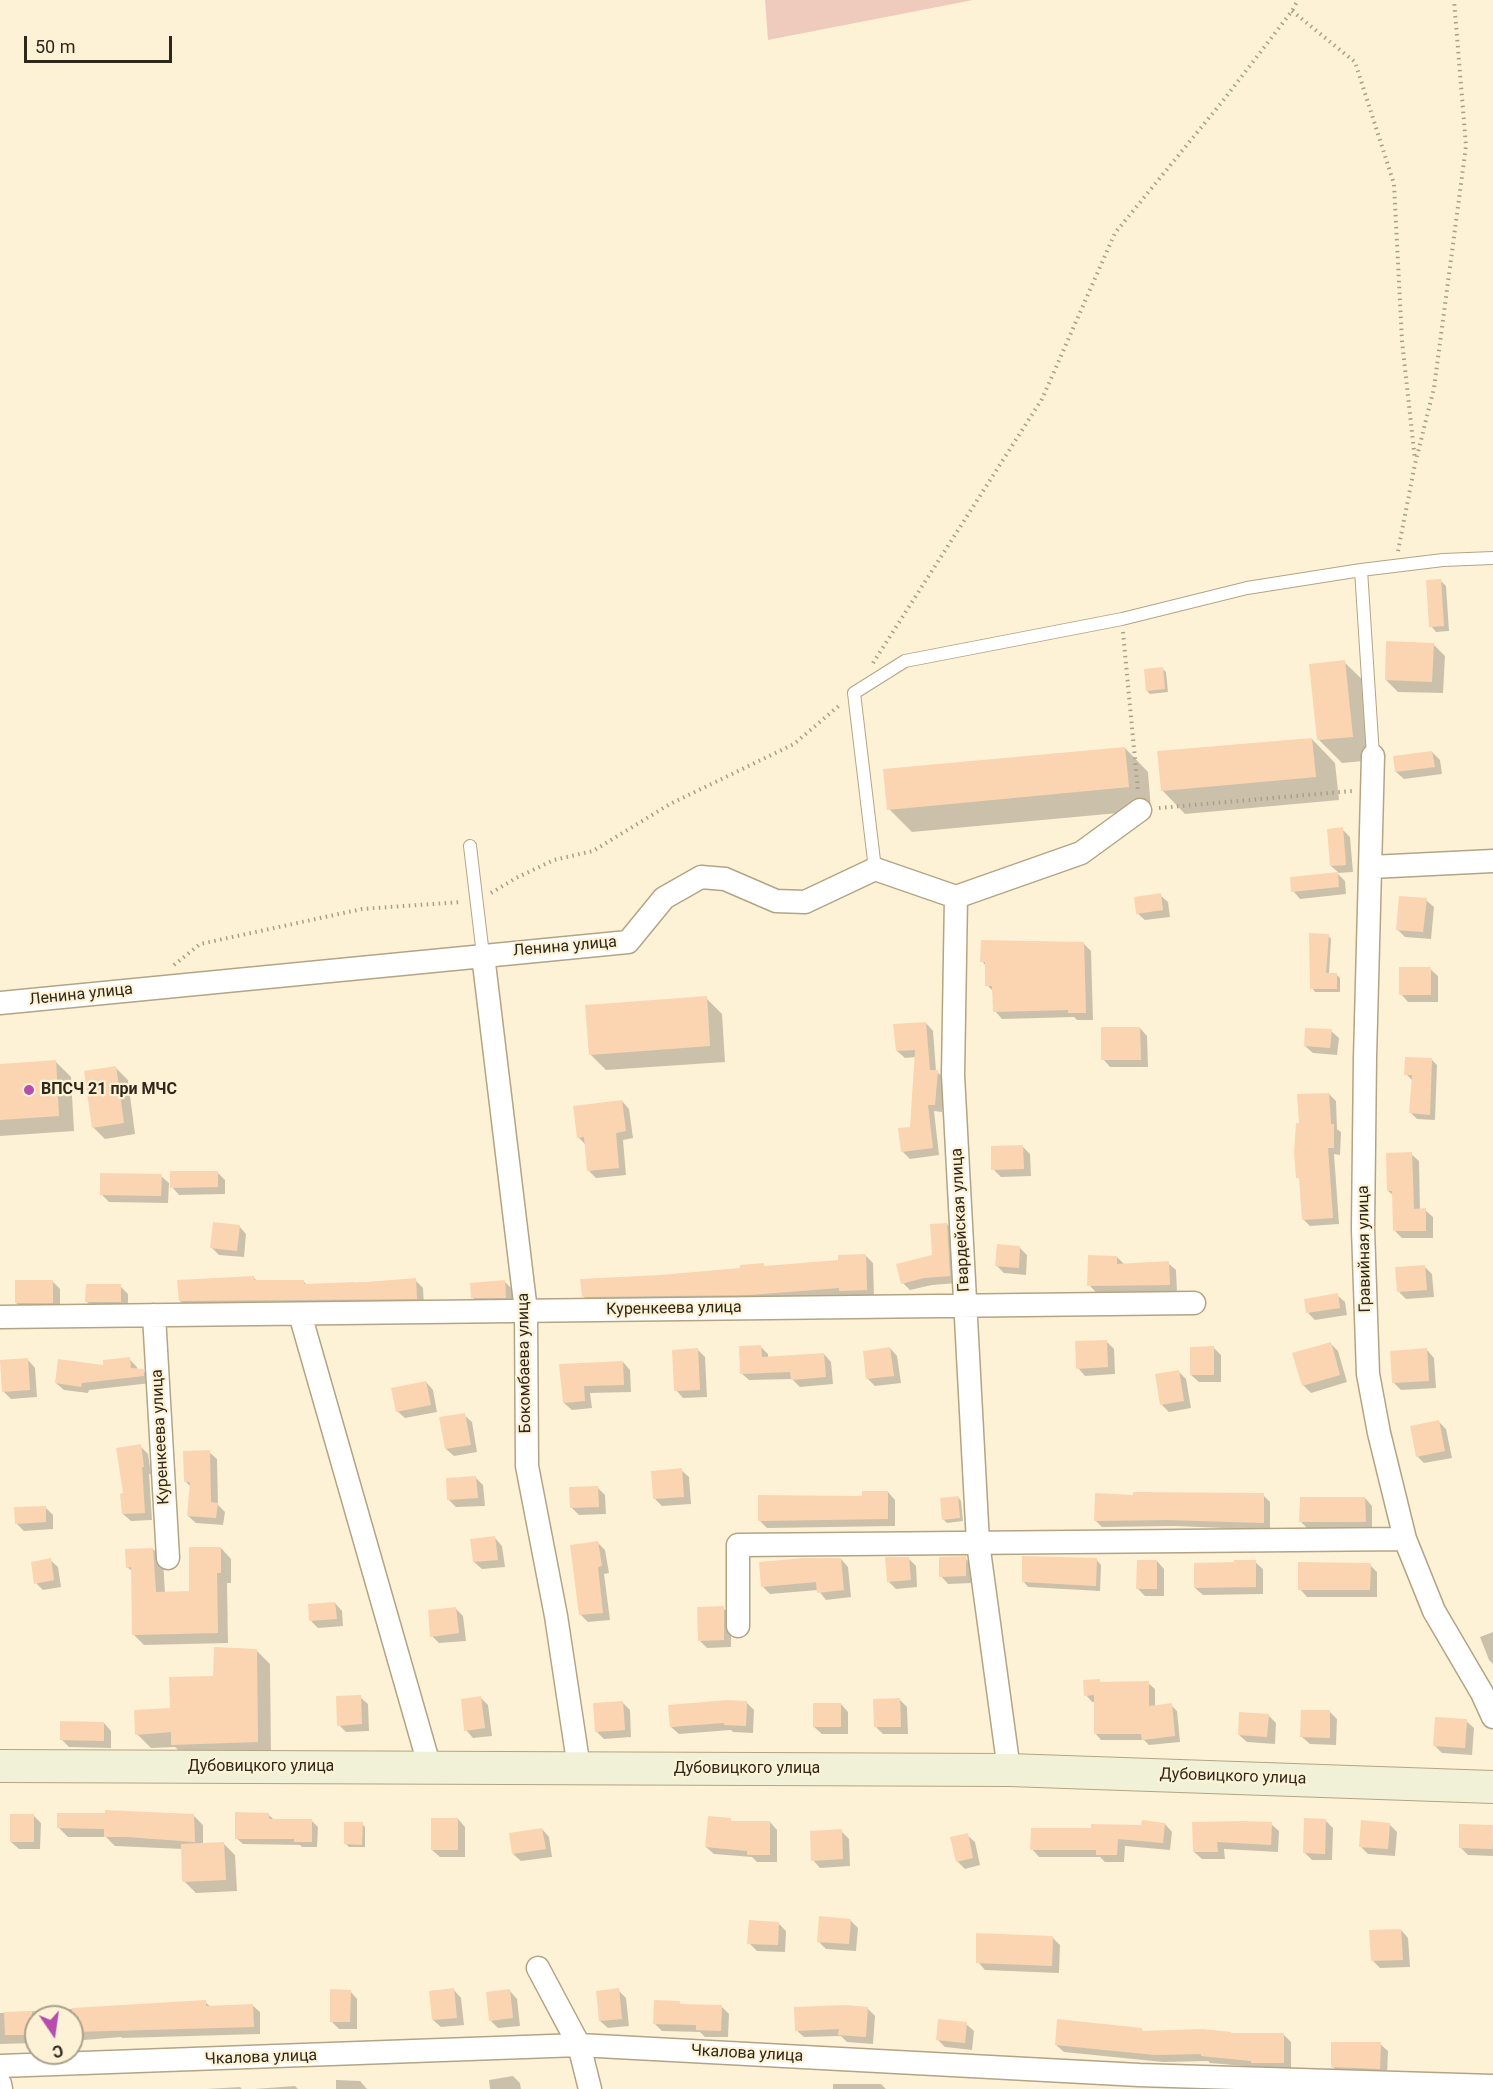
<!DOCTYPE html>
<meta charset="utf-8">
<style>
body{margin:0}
#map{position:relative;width:1493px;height:2089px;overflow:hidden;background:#fef2d6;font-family:Roboto,sans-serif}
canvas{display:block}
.north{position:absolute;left:24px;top:2005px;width:60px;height:60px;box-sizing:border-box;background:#fef2d6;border:2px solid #aba18b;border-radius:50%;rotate:167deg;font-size:16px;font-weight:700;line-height:24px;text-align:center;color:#2e281b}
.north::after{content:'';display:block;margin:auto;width:21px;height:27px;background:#b64cae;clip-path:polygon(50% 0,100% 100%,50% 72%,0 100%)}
.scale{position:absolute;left:24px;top:36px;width:148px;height:27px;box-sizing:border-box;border:3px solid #2e281b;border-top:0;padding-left:8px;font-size:18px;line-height:21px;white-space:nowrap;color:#2e281b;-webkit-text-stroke:4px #fef2d6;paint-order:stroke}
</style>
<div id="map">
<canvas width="1493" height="2089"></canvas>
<div class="north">С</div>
<div class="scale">50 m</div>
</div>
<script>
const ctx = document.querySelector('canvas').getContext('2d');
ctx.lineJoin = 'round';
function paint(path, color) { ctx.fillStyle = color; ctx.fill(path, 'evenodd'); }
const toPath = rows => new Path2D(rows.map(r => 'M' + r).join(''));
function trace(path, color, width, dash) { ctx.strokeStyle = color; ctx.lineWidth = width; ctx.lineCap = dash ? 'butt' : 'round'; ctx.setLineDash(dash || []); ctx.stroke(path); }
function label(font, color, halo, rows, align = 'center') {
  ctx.font = font + ' Roboto,sans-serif'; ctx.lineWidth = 4.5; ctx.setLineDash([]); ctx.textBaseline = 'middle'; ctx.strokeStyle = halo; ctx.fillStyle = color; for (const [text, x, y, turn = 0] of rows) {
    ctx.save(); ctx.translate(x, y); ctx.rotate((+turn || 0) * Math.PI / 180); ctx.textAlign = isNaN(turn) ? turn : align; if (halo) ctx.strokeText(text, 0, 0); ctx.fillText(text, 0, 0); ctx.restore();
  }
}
const green = toPath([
 [765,0,973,0,768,40]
]);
const shadow = toPath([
 [1440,580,1446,586,1449,631,1436,632,1431,626],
 [1433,644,1445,656,1443,693,1398,692,1386,680],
 [1344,662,1368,685,1375,760,1342,763,1319,740],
 [1163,669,1166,672,1168,692,1150,694,1147,691],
 [1312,739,1335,763,1339,800,1185,814,1162,790],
 [1125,748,1148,772,1151,810,912,832,889,809],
 [1432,752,1440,760,1442,774,1404,779,1396,772],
 [1342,829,1350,837,1353,872,1337,873,1345,881,1346,894,1300,899,1293,891,1291,879,1339,873,1331,866],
 [1160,895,1168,902,1170,917,1145,920,1137,913],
 [1426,900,1434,907,1431,939,1405,937,1397,929],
 [1328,935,1331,939,1329,974,1336,974,1340,978,1340,992,1315,992,1312,988],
 [1083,943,1091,951,1093,1020,1077,1020,1074,1017,1002,1019,995,1011,994,992,987,985,986,966,982,961],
 [1430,969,1438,976,1438,1002,1408,1002,1401,994],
 [706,998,722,1014,725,1062,606,1070,590,1054],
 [926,1023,933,1031,936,1071,945,1079,942,1112,934,1111,939,1155,910,1159,902,1151,911,1128,916,1057,905,1058,897,1051],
 [1140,1028,1147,1036,1148,1067,1110,1067,1103,1059],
 [1331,1031,1339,1038,1337,1055,1313,1053,1305,1046],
 [1431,1059,1437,1065,1435,1120,1417,1119,1411,1113,1412,1080,1406,1074],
 [55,1061,71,1077,74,1131,0,1136,0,1065],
 [116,1068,128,1080,135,1134,105,1139,93,1127],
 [1329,1094,1336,1101,1337,1129,1341,1132,1340,1155,1334,1154,1339,1224,1310,1226,1303,1219,1301,1181,1298,1177,1300,1124],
 [622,1101,629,1109,633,1138,623,1140,626,1175,596,1178,588,1170,586,1145,578,1137],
 [1023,1147,1030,1154,1031,1176,1001,1177,993,1169],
 [1411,1154,1419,1161,1420,1210,1425,1210,1433,1217,1433,1238,1402,1238,1395,1231,1394,1196,1388,1191],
 [217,1172,225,1180,225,1194,179,1195,172,1187],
 [161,1176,169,1183,168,1203,109,1202,101,1194],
 [947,1224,954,1232,957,1283,932,1285,910,1290,903,1283,934,1256],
 [239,1226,246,1234,244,1257,219,1255,212,1248],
 [1020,1248,1027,1255,1026,1275,1004,1273,997,1266],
 [865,1255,873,1263,874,1297,848,1298,845,1295,759,1302,591,1304,583,1296,660,1277,742,1269,763,1265,766,1268,840,1262],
 [1117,1257,1125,1265,1168,1263,1176,1270,1177,1292,1096,1292,1089,1285],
 [1425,1267,1432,1274,1434,1297,1406,1299,1399,1292],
 [253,1277,257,1281,303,1281,307,1285,415,1280,423,1288,424,1306,188,1308,180,1301],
 [52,1281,60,1289,60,1310,24,1310,16,1303],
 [504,1281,512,1289,513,1305,480,1305,472,1297],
 [120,1286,128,1294,128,1309,94,1309,87,1302],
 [1337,1295,1345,1302,1347,1315,1315,1320,1308,1313],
 [1106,1341,1114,1349,1115,1374,1085,1376,1078,1368],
 [1331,1344,1338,1351,1347,1382,1311,1393,1303,1385],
 [761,1347,768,1354,768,1358,824,1354,831,1362,833,1384,800,1387,792,1379,749,1380,741,1373],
 [890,1348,897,1356,901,1383,875,1386,868,1379],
 [1214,1348,1221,1355,1221,1382,1199,1382,1191,1375],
 [697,1349,705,1357,707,1397,683,1398,676,1390],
 [1427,1350,1434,1358,1436,1388,1401,1390,1394,1383],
 [129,1359,137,1367,137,1370,143,1371,151,1378,151,1383,89,1390,88,1393,64,1390,56,1383],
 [28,1360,35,1368,37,1397,11,1399,3,1391],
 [623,1362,630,1370,631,1392,590,1393,592,1408,572,1410,564,1403,561,1366],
 [1178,1371,1186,1379,1191,1408,1169,1412,1162,1405],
 [426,1382,433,1390,437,1412,405,1418,397,1411],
 [464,1415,472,1422,477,1452,454,1456,446,1449],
 [1439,1422,1446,1429,1452,1458,1424,1463,1417,1456],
 [140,1446,148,1454,151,1474,149,1474,152,1520,131,1521,123,1514,125,1495],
 [209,1452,217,1459,218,1505,225,1512,223,1525,196,1523,188,1516,191,1487,186,1482],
 [681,1470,689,1477,691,1504,662,1506,655,1499],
 [476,1478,483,1485,485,1506,456,1507,449,1500],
 [598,1488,605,1495,606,1514,579,1515,571,1507],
 [888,1492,895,1500,895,1526,767,1528,759,1520],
 [1263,1495,1270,1502,1270,1530,1175,1526,1102,1527,1095,1520,1135,1496],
 [958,1497,961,1501,963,1521,947,1523,943,1519],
 [1365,1498,1372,1506,1372,1529,1308,1529,1301,1522],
 [45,1507,53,1515,53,1529,24,1531,16,1523],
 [495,1538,502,1546,505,1567,482,1569,474,1562],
 [598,1543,605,1550,609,1573,604,1574,610,1620,588,1622,581,1615],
 [221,1548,231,1559,231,1583,227,1583,228,1643,144,1645,133,1634,133,1572,127,1567,153,1549,163,1560,165,1593,191,1593],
 [908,1558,916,1566,917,1587,896,1589,889,1582],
 [965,1558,973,1566,973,1583,948,1584,941,1576],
 [841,1559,848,1567,851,1597,826,1600,818,1590,770,1594,763,1587],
 [1096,1559,1101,1565,1100,1591,1028,1587,1023,1581],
 [50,1560,58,1567,61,1587,43,1590,36,1583],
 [1157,1561,1164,1569,1164,1596,1145,1596,1138,1589],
 [1255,1562,1263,1569,1263,1594,1203,1595,1195,1588],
 [1370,1565,1377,1572,1377,1597,1307,1597,1300,1589],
 [335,1603,342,1611,343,1626,318,1628,311,1621],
 [455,1608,463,1616,466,1641,439,1643,432,1636],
 [723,1608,731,1615,731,1647,707,1648,699,1640],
 [1493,1632,1493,1664,1489,1660,1480,1637],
 [256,1650,270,1664,271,1756,187,1759,175,1747,151,1748,137,1734,214,1677],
 [1099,1680,1102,1684,1148,1683,1155,1689,1155,1707,1171,1705,1177,1711,1180,1742,1149,1745,1144,1740,1101,1740,1095,1733,1095,1702,1092,1702,1086,1695],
 [360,1697,368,1704,369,1731,346,1732,339,1725],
 [481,1698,488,1705,492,1736,473,1738,466,1730],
 [900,1700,907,1707,908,1734,883,1734,875,1726],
 [622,1702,630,1710,631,1737,604,1739,597,1732],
 [746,1702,754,1710,753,1733,733,1732,731,1730,679,1734,671,1727],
 [841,1704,848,1712,848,1734,822,1734,814,1727],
 [1329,1711,1337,1719,1336,1745,1310,1744,1302,1737],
 [1268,1715,1276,1723,1275,1744,1247,1742,1239,1735],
 [1466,1721,1474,1728,1472,1755,1442,1753,1435,1746],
 [104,1723,111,1731,111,1748,69,1747,61,1739],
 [268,1814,274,1820,311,1820,318,1827,317,1847,302,1847,300,1845,243,1844,236,1838],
 [33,1815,41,1823,40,1849,19,1849,11,1842],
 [193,1815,203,1825,203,1845,224,1844,235,1855,237,1891,196,1893,184,1881,183,1849,115,1846,106,1837,68,1837,59,1828],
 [458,1819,465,1827,465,1857,440,1857,432,1850],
 [730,1820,733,1822,770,1822,777,1830,777,1862,757,1862,752,1857,714,1854,706,1847],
 [1325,1820,1333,1828,1332,1860,1312,1860,1304,1852],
 [362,1824,365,1827,365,1847,349,1847,345,1843],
 [1165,1824,1172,1832,1170,1850,1125,1846,1124,1862,1105,1862,1100,1857,1039,1857,1032,1849,1092,1830],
 [1194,1824,1271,1824,1279,1831,1278,1852,1224,1849,1225,1859,1202,1859,1194,1852],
 [1389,1824,1397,1832,1395,1856,1368,1854,1360,1846],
 [1492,1826,1493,1856,1468,1855,1460,1847],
 [542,1829,549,1837,552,1857,521,1861,513,1854],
 [841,1831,849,1839,850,1866,820,1868,813,1860],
 [967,1835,975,1842,980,1865,965,1869,957,1861],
 [850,1920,858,1928,856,1951,826,1949,818,1941],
 [778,1923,786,1931,785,1952,757,1951,749,1943],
 [1401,1930,1408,1938,1410,1967,1380,1968,1372,1960],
 [1053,1938,1060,1945,1059,1973,985,1970,978,1962],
 [454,1990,461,1998,464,2025,441,2027,433,2020],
 [618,1990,626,1998,629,2026,608,2028,600,2021],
 [350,1991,357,1999,357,2029,339,2029,331,2021],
 [510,1991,517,1999,520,2026,498,2028,491,2021],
 [205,2002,211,2007,252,2005,260,2012,260,2034,122,2038,121,2037,72,2041,72,2017,36,2017,36,2043,0,2044,0,2013],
 [679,2002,682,2006,721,2006,729,2014,728,2037,705,2037,700,2032,662,2031,655,2024],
 [867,2008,875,2016,873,2044,847,2042,841,2036,804,2037,796,2030],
 [966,2024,974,2031,972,2050,945,2047,937,2039],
 [1141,2029,1144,2032,1284,2035,1291,2042,1291,2070,1210,2063,1208,2061,1163,2062,1064,2052,1056,2045],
 [1380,2044,1388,2051,1387,2076,1340,2074,1333,2067],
 [513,2076,520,2083,521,2089,490,2089,489,2080],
 [336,2080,360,2081,367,2089,336,2089],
 [833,2084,881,2084,886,2089,833,2089],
 [295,2086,298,2089,254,2089],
 [240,2087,242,2089,206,2089]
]);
const building = toPath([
 [1441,579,1444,626,1429,627,1426,580],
 [1386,641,1434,643,1432,682,1385,680],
 [1345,660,1353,737,1317,740,1309,664],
 [1163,667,1165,689,1146,691,1144,669],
 [1312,738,1316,777,1161,791,1157,751],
 [1125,747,1129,787,887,810,883,769],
 [1432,751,1435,767,1395,772,1393,756],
 [1343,827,1346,865,1330,866,1327,829],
 [1338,872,1339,887,1291,892,1290,877],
 [1161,893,1163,910,1136,914,1134,897],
 [1399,896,1427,898,1423,932,1396,930],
 [1309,933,1329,934,1326,973,1337,973,1337,989,1310,989],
 [981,940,1084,942,1086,1013,1068,1013,1068,1010,993,1012,992,986,985,986,985,962,980,962],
 [1399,967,1431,967,1431,995,1399,995],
 [707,996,710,1046,589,1055,585,1005],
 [926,1022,930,1070,938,1070,935,1105,928,1105,933,1148,901,1152,898,1128,910,1127,915,1050,896,1051,893,1024],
 [1101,1027,1140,1027,1141,1060,1101,1060],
 [1305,1028,1332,1029,1330,1048,1304,1046],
 [1405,1057,1432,1058,1430,1115,1409,1113,1412,1075,1404,1075],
 [56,1060,59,1116,0,1120,0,1064],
 [116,1066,124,1123,92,1128,84,1071],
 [1329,1093,1331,1124,1334,1124,1334,1148,1328,1148,1333,1218,1302,1220,1299,1178,1296,1178,1294,1153,1296,1123,1299,1123,1297,1094],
 [622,1100,626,1131,616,1133,619,1168,587,1171,584,1137,577,1138,573,1106],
 [1023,1145,1024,1169,991,1170,991,1146],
 [1412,1152,1414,1209,1426,1208,1426,1231,1393,1231,1392,1191,1387,1191,1386,1153],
 [170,1171,218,1171,218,1187,170,1188],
 [100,1173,162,1174,161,1196,100,1195],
 [213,1222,240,1225,237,1251,210,1248],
 [947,1223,950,1276,924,1278,901,1284,896,1264,932,1255,930,1224],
 [997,1244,1020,1246,1019,1268,995,1266],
 [866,1254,867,1290,839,1291,839,1288,750,1295,582,1297,580,1279,660,1275,740,1268,740,1265,764,1263,764,1266,838,1260,838,1255],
 [1088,1255,1117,1256,1117,1264,1169,1261,1170,1285,1087,1286],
 [1425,1265,1427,1290,1397,1292,1395,1267],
 [254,1276,254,1280,304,1280,304,1284,354,1282,354,1283,416,1278,417,1299,179,1301,177,1280],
 [15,1280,53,1280,53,1303,15,1303],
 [505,1280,506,1298,471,1298,470,1283],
 [86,1284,121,1284,121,1302,85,1302],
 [1338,1293,1340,1308,1306,1313,1304,1299],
 [1107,1340,1108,1367,1076,1369,1075,1341],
 [1331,1342,1340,1375,1302,1386,1292,1353],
 [761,1345,762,1357,824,1353,826,1377,791,1380,790,1372,740,1374,739,1346],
 [1214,1346,1214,1375,1190,1375,1190,1347],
 [890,1347,894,1376,866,1379,863,1351],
 [698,1348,700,1390,674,1391,672,1350],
 [1427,1348,1429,1381,1392,1383,1390,1351],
 [130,1357,131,1368,144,1369,144,1376,82,1383,81,1387,55,1383,58,1359,103,1365,103,1360],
 [28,1358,30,1390,2,1392,0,1360],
 [623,1361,624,1385,584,1386,585,1401,563,1403,559,1364],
 [1179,1370,1184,1401,1160,1405,1155,1374],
 [426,1381,431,1405,396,1412,391,1388],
 [465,1413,471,1445,445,1449,439,1417],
 [1439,1420,1445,1451,1416,1457,1410,1426],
 [141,1444,144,1467,142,1467,145,1513,122,1514,120,1494,123,1493,116,1448],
 [210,1450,211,1502,218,1503,216,1518,187,1516,190,1482,184,1482,183,1451],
 [682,1468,684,1497,653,1499,651,1471],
 [476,1476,478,1498,447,1500,446,1478],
 [598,1486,599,1507,570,1508,569,1487],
 [862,1491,888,1491,888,1519,758,1521,758,1495,862,1496],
 [1133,1492,1264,1493,1264,1523,1167,1520,1094,1521,1095,1493,1133,1495],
 [958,1496,960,1518,942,1520,940,1498],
 [1300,1497,1365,1497,1366,1522,1299,1522],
 [46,1506,46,1522,15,1524,14,1507],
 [495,1536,498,1560,473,1562,470,1539],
 [598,1541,602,1566,598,1567,603,1613,579,1615,570,1545],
 [189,1547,221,1547,221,1573,217,1573,218,1633,132,1635,131,1567,126,1568,125,1549,153,1548,156,1592,189,1591],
 [966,1556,966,1576,939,1577,939,1557],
 [1022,1556,1097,1558,1096,1586,1022,1582],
 [885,1557,909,1557,911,1580,887,1582],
 [51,1558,54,1580,34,1584,31,1562],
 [803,1558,841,1558,844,1590,817,1593,816,1582,761,1587,759,1562],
 [1137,1560,1157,1560,1157,1589,1136,1589],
 [1234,1560,1256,1560,1256,1587,1194,1588,1194,1563,1234,1562],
 [1298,1562,1371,1563,1370,1590,1298,1590],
 [335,1602,337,1619,309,1621,308,1604],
 [724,1606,724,1640,698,1641,697,1607],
 [456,1607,459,1633,430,1637,428,1610],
 [214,1647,257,1649,258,1742,171,1745,171,1732,135,1735,134,1710,170,1708,169,1677,213,1676],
 [1100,1679,1100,1682,1149,1681,1149,1706,1172,1703,1175,1736,1142,1740,1141,1734,1094,1734,1094,1695,1084,1696,1083,1680],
 [361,1695,362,1724,337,1726,336,1696],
 [481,1696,485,1728,464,1731,461,1699],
 [900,1698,901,1727,874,1727,873,1699],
 [727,1700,747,1701,746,1726,724,1725,724,1723,670,1727,668,1705],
 [623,1701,625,1730,595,1732,593,1703],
 [813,1703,841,1703,841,1727,813,1727],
 [1301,1710,1330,1710,1330,1738,1300,1737],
 [1239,1712,1269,1714,1267,1737,1238,1735],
 [1435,1717,1467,1719,1465,1748,1433,1746],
 [60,1721,104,1722,104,1741,60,1740],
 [105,1810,194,1814,195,1842,127,1837,104,1837,104,1829,57,1828,57,1813,105,1813],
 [235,1812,269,1813,269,1819,312,1819,312,1842,294,1842,294,1839,235,1839],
 [10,1814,34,1814,34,1842,10,1842],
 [708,1816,731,1818,731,1821,770,1821,770,1855,747,1855,747,1851,705,1847],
 [431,1818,458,1818,458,1850,431,1850],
 [1304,1818,1326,1819,1325,1854,1303,1853],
 [1142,1820,1165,1823,1163,1843,1118,1839,1117,1855,1096,1855,1096,1850,1030,1850,1031,1828,1091,1828,1091,1824,1141,1825],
 [1361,1820,1390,1823,1388,1849,1359,1847],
 [1243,1821,1272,1822,1271,1845,1217,1842,1218,1852,1193,1852,1192,1822],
 [344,1822,363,1822,362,1845,344,1844],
 [1459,1824,1493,1825,1492,1849,1459,1848],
 [542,1828,546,1849,512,1854,509,1833],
 [842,1829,843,1859,811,1861,810,1831],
 [968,1833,973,1858,956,1862,950,1837],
 [224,1842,226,1880,182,1882,181,1844],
 [819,1916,851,1919,849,1944,817,1942],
 [749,1920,779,1922,778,1945,747,1944],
 [1401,1929,1403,1960,1371,1961,1369,1930],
 [976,1933,1053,1936,1052,1966,976,1963],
 [454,1988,457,2018,432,2020,429,1991],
 [619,1988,622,2019,599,2021,596,1991],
 [330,1989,351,1990,350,2022,330,2022],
 [510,1989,513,2018,489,2021,486,1992],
 [206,2000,206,2006,253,2004,254,2027,72,2032,72,2008],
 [654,2000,680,2001,680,2004,722,2005,721,2031,696,2030,696,2025,653,2024],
 [846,2005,868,2007,866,2037,838,2035,839,2029,795,2031,794,2007],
 [32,2011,33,2035,5,2035,4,2012],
 [938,2019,967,2022,965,2043,936,2040],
 [1057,2019,1142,2028,1142,2031,1203,2029,1231,2032,1231,2033,1284,2033,1284,2063,1251,2063,1251,2061,1201,2056,1201,2054,1155,2055,1055,2045],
 [1331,2042,1381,2042,1380,2069,1331,2067]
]);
const path = toPath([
 [1292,11,1355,62,1394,184,1402,341,1415,460],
 [1398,551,1415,464,1434,388,1466,146,1454,0],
 [1123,632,1138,791],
 [873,663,1042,399,1115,233,1222,102,1292,11,1298,0],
 [1159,808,1352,791],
 [491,893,516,878,554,860,593,851,670,804,794,744,841,704],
 [174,965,200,944,362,909,461,902]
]);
const lane = toPath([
 [1361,570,1443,560,1493,558],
 [470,846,483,955],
 [875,869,854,693,905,661,1122,619,1247,588,1361,570,1373,756]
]);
const street = toPath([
 [1373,756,1365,1058,1363,1229,1368,1374,1379,1433,1405,1539,1434,1611,1482,1693,1493,1717],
 [1371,867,1493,861],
 [956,897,953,1075,978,1543,1009,1770],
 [483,955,526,1311,527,1466,556,1616,579,1768],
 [0,1003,628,942,664,898,701,877,725,879,776,901,805,902,875,869,956,897,1081,853,1140,810],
 [300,1314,430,1768],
 [154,1315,168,1558],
 [0,1317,1194,1303],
 [738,1626,738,1545,1405,1539],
 [538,1968,579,2045,590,2089],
 [0,2066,579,2045,1139,2075,1493,2086],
 [0,2084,1,2089]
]);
const secondary = toPath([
 [0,1766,1009,1770,1493,1787]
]);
const markers = [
 [29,1090,6,"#b64cae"]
];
const streetNames = [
 ["Ленина улица",565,947,-5],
 ["Ленина улица",81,995,-6],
 ["Гвардейская улица",961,1220,-93],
 ["Гравийная улица",1365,1249,-91],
 ["Куренкеева улица",674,1309,-1],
 ["Бокомбаева улица",525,1363,-91],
 ["Куренкеева улица",161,1437,-93],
 ["Дубовицкого улица",261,1767],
 ["Дубовицкого улица",747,1769],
 ["Дубовицкого улица",1233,1777,2],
 ["Чкалова улица",747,2054,3],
 ["Чкалова улица",261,2058,-2]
];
const poiNames = [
 ["ВПСЧ 21 при МЧС",41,1090]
];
paint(green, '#efcbbe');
paint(shadow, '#0003');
paint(building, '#fbd5b2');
trace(lane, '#b3a484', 14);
trace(street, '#b3a484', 25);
trace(secondary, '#b3a484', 34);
trace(path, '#a89f89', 4, [1.5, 4.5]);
trace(lane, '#fff', 12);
trace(street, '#fff', 22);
trace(secondary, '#f0f1d6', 32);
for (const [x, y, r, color] of markers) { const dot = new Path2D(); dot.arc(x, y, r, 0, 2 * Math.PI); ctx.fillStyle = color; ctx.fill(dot); trace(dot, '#fef2d6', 2); }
label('16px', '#2e281b', '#fef2d6', streetNames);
label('bold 16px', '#2e281b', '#fef2d6', poiNames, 'left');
</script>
